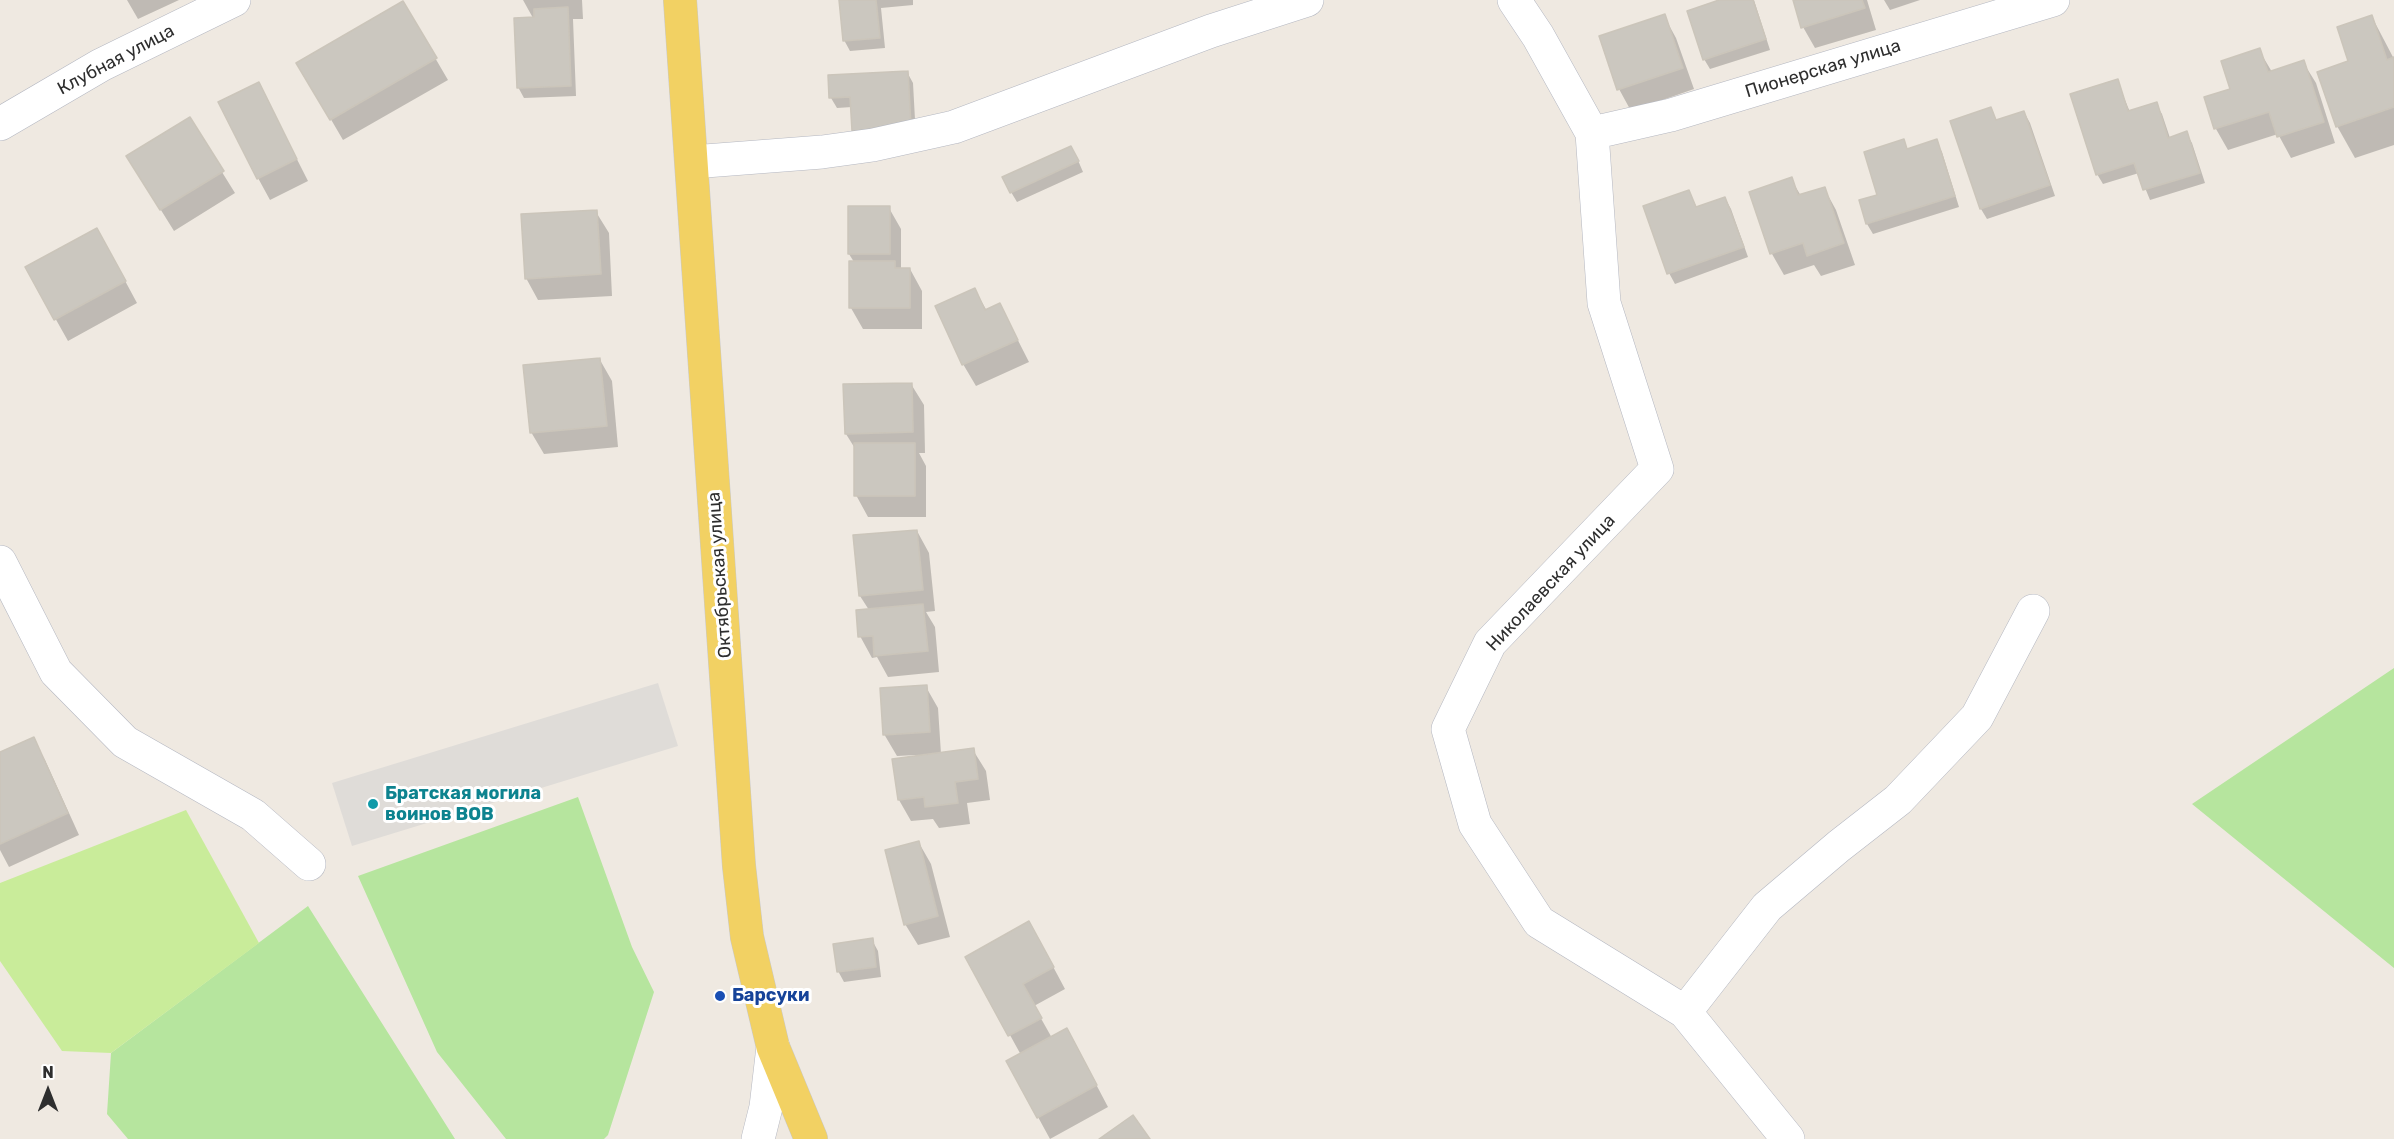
<!DOCTYPE html>
<meta charset="utf-8">
<style>
body{margin:0}
#map{position:relative;width:2394px;height:1139px;overflow:hidden;background:#efe9e1;font-family:Rubik,sans-serif}
canvas{display:block}
.north{position:absolute;left:18px;top:1061px;width:60px;height:60px;-webkit-text-stroke:4px #fff;paint-order:stroke;rotate:0deg;font-size:16px;font-weight:700;line-height:24px;text-align:center;color:#2e2e2e}
.north::after{content:'';display:block;margin:auto;width:21px;height:27px;background:#2e2e2e;clip-path:polygon(50% 0,100% 100%,50% 72%,0 100%)}
</style>
<div id="map">
<canvas width="2394" height="1139"></canvas>
<div class="north">N</div>
</div>
<script>
const ctx = document.querySelector('canvas').getContext('2d');
ctx.lineJoin = 'round';
function paint(path, color) { ctx.fillStyle = color; ctx.fill(path, 'evenodd'); }
const toPath = rows => new Path2D(rows.map(r => 'M' + r).join(''));
function trace(path, color, width, dash) { ctx.strokeStyle = color; ctx.lineWidth = width; ctx.lineCap = dash ? 'butt' : 'round'; ctx.setLineDash(dash || []); ctx.stroke(path); }
function label(font, color, halo, rows, align = 'center') {
  ctx.font = font + ' Rubik,sans-serif'; ctx.lineWidth = 6; ctx.setLineDash([]); ctx.textBaseline = 'middle'; ctx.strokeStyle = halo; ctx.fillStyle = color; for (const [text, x, y, turn = 0] of rows) {
    ctx.save(); ctx.translate(x, y); ctx.rotate((+turn || 0) * Math.PI / 180); ctx.textAlign = isNaN(turn) ? turn : align; if (halo) ctx.strokeText(text, 0, 0); ctx.fillText(text, 0, 0); ctx.restore();
  }
}
const green = toPath([
 [2394,668,2394,968,2192,804],
 [578,797,632,947,654,992,608,1135,604,1139,506,1139,437,1052,358,876],
 [308,906,455,1139,128,1139,107,1114,111,1053]
]);
const pitch = toPath([
 [186,810,259,943,111,1053,62,1051,0,961,0,883]
]);
const plaza = toPath([
 [658,683,678,746,352,846,332,783]
]);
const shadow = toPath([
 [127,0,179,0,138,19],
 [523,0,582,0,583,19,573,19,576,96,524,98,518,87,533,18],
 [841,0,913,0,913,5,881,8,885,48,850,51,844,40],
 [1724,0,1754,0,1770,50,1710,69,1704,59],
 [1794,0,1867,0,1876,30,1815,48,1803,27],
 [1884,0,1920,0,1890,10],
 [403,3,448,80,343,140,298,63],
 [1664,16,1676,38,1694,89,1631,111,1619,89],
 [2372,17,2394,59,2394,145,2355,158,2337,126],
 [2259,50,2272,72,2303,62,2316,83,2335,143,2291,158,2278,134,2228,150,2216,129,2206,98,2231,89],
 [907,72,913,83,916,138,859,141,853,131,852,107,837,108,831,98],
 [2117,81,2130,112,2156,104,2162,114,2170,138,2186,133,2192,143,2205,183,2150,200,2139,173,2103,184,2097,174],
 [270,106,308,181,270,200,258,178],
 [1990,109,1997,121,2024,112,2030,123,2055,196,1987,219,1981,209],
 [189,119,235,193,174,231,141,178],
 [1903,141,1908,150,1936,141,1942,152,1959,207,1873,234,1867,224,1861,201,1879,196],
 [1077,158,1083,172,1017,202,1011,192],
 [1791,179,1801,196,1824,188,1836,210,1855,265,1821,276,1814,265,1784,275,1772,254,1751,192],
 [1689,192,1697,208,1725,198,1731,209,1748,257,1675,284,1669,273],
 [889,208,901,229,901,269,910,269,922,291,922,329,863,329,851,308,854,262,849,254],
 [596,212,609,233,612,296,538,300,526,278],
 [109,251,137,303,68,341,27,268],
 [975,290,987,311,1000,305,1029,362,976,386,963,364],
 [600,360,612,381,618,447,544,454,531,432],
 [911,384,924,405,925,453,919,453,926,466,926,517,868,517,856,495,856,450,846,434],
 [917,531,929,553,935,611,926,612,935,627,939,672,888,677,877,657,872,658,860,636,869,610,860,596],
 [926,687,938,708,941,754,973,750,986,771,990,800,967,803,970,824,939,828,933,819,911,821,899,800,916,755,897,756,884,734],
 [33,739,45,760,79,835,9,867,0,850,0,754],
 [919,843,931,864,950,937,918,945,905,924],
 [872,940,878,951,881,977,844,982,838,971],
 [1041,944,1065,989,1034,1006,1052,1038,1079,1052,1108,1107,1050,1139,1038,1117,1021,1055,967,957]
]);
const building = toPath([
 [839,0,876,0,880,38,843,41,839,0],
 [1719,0,1753,0,1766,39,1703,60,1687,11,1719,0],
 [1793,0,1862,0,1865,8,1801,28,1793,0],
 [403,1,437,58,330,120,296,63,403,1],
 [568,7,571,86,517,88,514,18,534,17,534,9,568,7],
 [1665,14,1683,68,1617,90,1599,36,1665,14],
 [2372,15,2387,60,2394,57,2394,107,2336,127,2317,72,2348,61,2337,27,2372,15],
 [2260,48,2268,72,2304,60,2324,122,2277,137,2269,112,2214,129,2204,97,2230,89,2221,61,2260,48],
 [908,71,911,127,852,131,850,97,829,98,828,75,908,71],
 [2118,79,2128,111,2157,102,2168,138,2187,131,2200,173,2143,190,2134,163,2096,175,2070,94,2118,79],
 [259,82,297,159,257,179,218,102,259,82],
 [1991,107,1996,120,2024,111,2050,185,1980,209,1950,121,1991,107],
 [190,117,224,171,160,210,126,156,190,117],
 [1904,139,1907,149,1937,139,1955,196,1866,224,1859,200,1877,195,1864,152,1904,139],
 [1071,146,1079,161,1010,193,1002,177,1071,146],
 [1792,177,1798,195,1825,187,1844,243,1807,256,1803,243,1770,254,1749,192,1792,177],
 [1689,190,1696,207,1725,197,1744,247,1667,274,1643,206,1689,190],
 [848,206,890,206,890,254,848,254,848,206],
 [597,210,601,274,525,279,521,214,597,210],
 [97,228,126,281,54,320,25,267,97,228],
 [849,261,895,261,895,268,910,268,910,308,849,308,849,261],
 [975,288,985,310,1000,303,1018,340,962,365,935,306,975,288],
 [600,358,607,426,530,433,523,365,600,358],
 [912,383,913,432,845,434,843,384,912,383],
 [854,443,915,443,915,496,854,496,854,443],
 [917,530,923,590,859,596,853,535,917,530],
 [923,604,928,651,874,656,873,636,858,637,856,610,923,604],
 [927,685,930,732,883,735,880,688,927,685],
 [34,737,68,813,0,844,0,752,34,737],
 [974,748,978,779,955,782,958,803,925,807,924,797,898,800,892,759,974,748],
 [919,841,938,916,904,925,885,850,919,841],
 [1029,921,1054,967,1023,984,1042,1018,1008,1036,965,957,1029,921],
 [873,938,876,967,837,972,833,944,873,938],
 [1067,1028,1097,1085,1037,1118,1006,1061,1067,1028],
 [1133,1115,1150,1139,1099,1139,1133,1115]
]);
const minor = toPath([
 [1514,0,1538,36,1592,133,1604,303,1657,469,1490,643,1448,729,1475,824,1539,922,1685,1012,1788,1139],
 [0,124,101,65,234,0],
 [1592,133,1671,115,2053,0],
 [692,162,822,152,873,145,954,127,1211,31,1307,0],
 [0,562,56,672,125,742,253,815,309,864],
 [1685,1012,1767,907,1839,846,1898,800,1977,717,2033,611],
 [758,1139,766,1107,773,1047]
]);
const major = toPath([
 [680,0,739,866,747,937,773,1047,811,1139]
]);
const markers = [
 [373,804,6,"#0f9aa8"],
 [720,996,6,"#1a4fb4"]
];
const streetNames = [
 ["Клубная улица",116,60,-28],
 ["Пионерская улица",1823,69,-17],
 ["Октябрьская улица",720,575,-94],
 ["Николаевская улица",1551,583,-47]
];
const cultureNames = [
 ["Братская могила",385,794],
 ["воинов ВОВ",385,815]
];
const transitNames = [
 ["Барсуки",732,996]
];
paint(green, '#b6e59e');
paint(pitch, '#c9ec9a');
paint(plaza, '#dfdcd8');
paint(shadow, '#0003');
paint(building, '#cbc7bf');
trace(building, '#cbc5ba', 1.5);
trace(minor, '#b4b7c1', 34);
trace(major, '#c9c9c9', 34);
trace(minor, '#fff', 33);
trace(major, '#f2d163', 33);
for (const [x, y, r, color] of markers) { const dot = new Path2D(); dot.arc(x, y, r, 0, 2 * Math.PI); ctx.fillStyle = color; ctx.fill(dot); trace(dot, '#fff', 2); }
label('18px', '#2e2e2e', '#fff', streetNames);
label('bold 18px', '#0d838f', '#fff', cultureNames, 'left');
label('bold 18px', '#164399', '#fff', transitNames, 'left');
</script>
